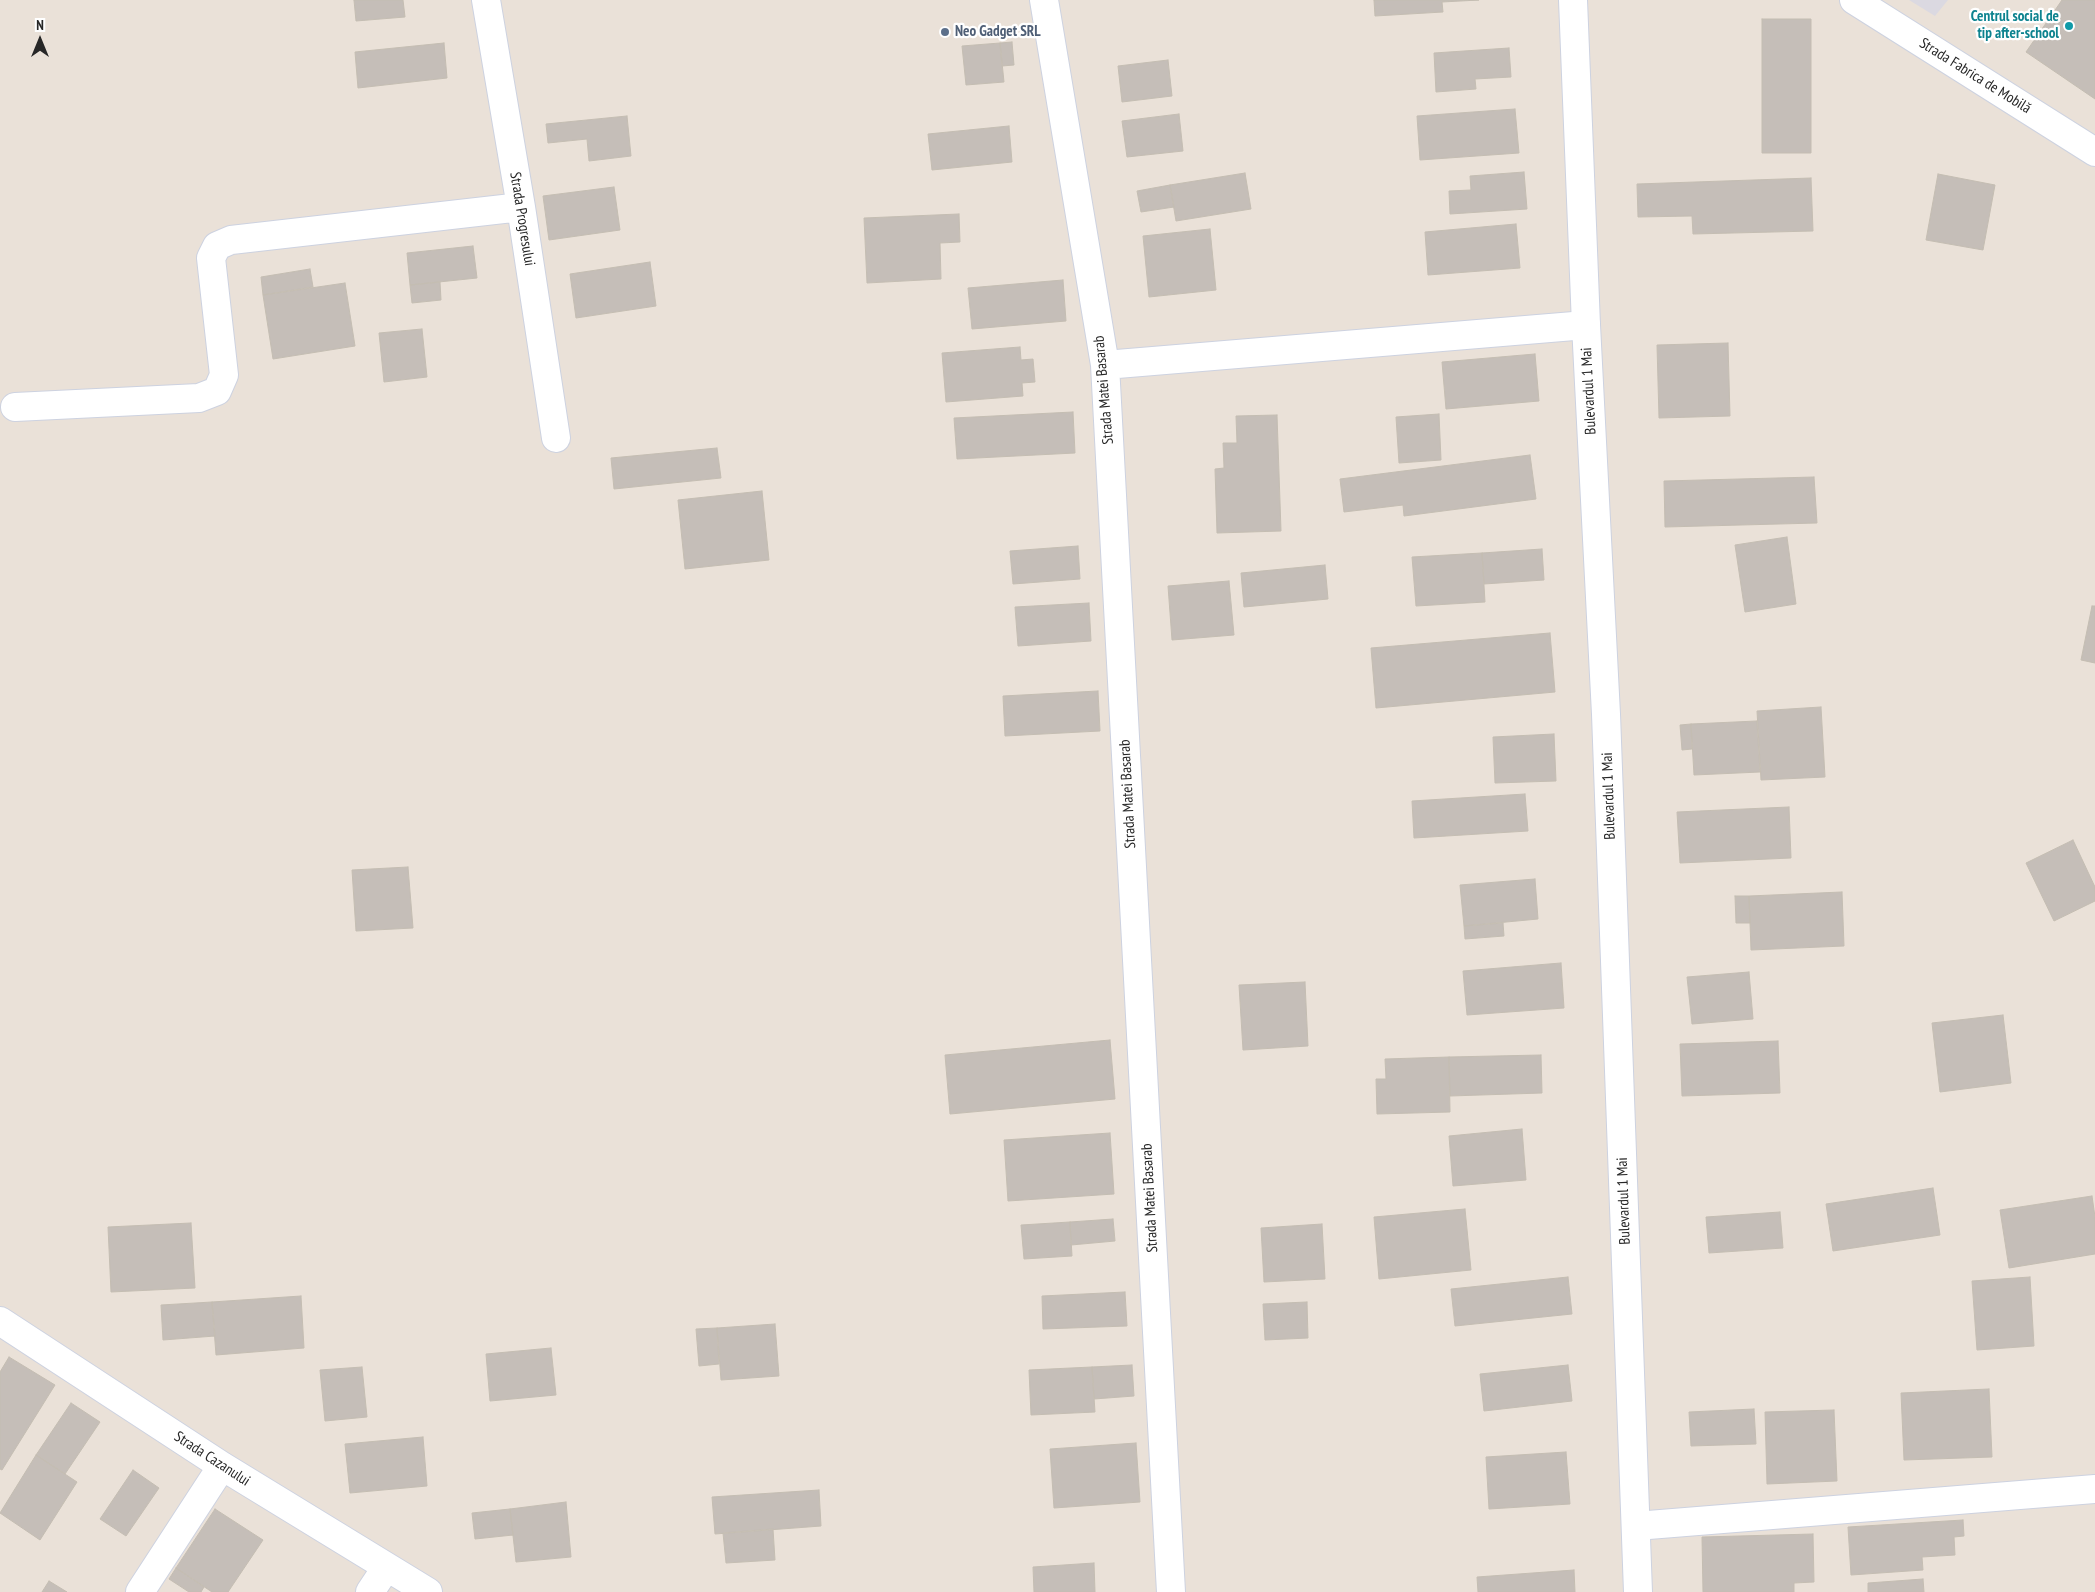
<!DOCTYPE html>
<meta charset="utf-8">
<style>
body{margin:0}
#map{position:relative;width:2095px;height:1592px;overflow:hidden;background:#eae1d8;font-family:"PT Sans Narrow",sans-serif}
canvas{display:block}
.north{position:absolute;left:15px;top:15px;width:50px;height:50px;-webkit-text-stroke:4px #fff;paint-order:stroke;rotate:0deg;font-size:14px;font-weight:700;line-height:20px;text-align:center;color:#272727}
.north::after{content:'';display:block;margin:auto;width:18px;height:22px;background:#272727;clip-path:polygon(50% 0,100% 100%,50% 72%,0 100%)}
</style>
<div id="map">
<canvas width="2095" height="1592"></canvas>
<div class="north">N</div>
</div>
<script>
const ctx = document.querySelector('canvas').getContext('2d');
ctx.lineJoin = 'round';
function paint(path, color) { ctx.fillStyle = color; ctx.fill(path, 'evenodd'); }
const toPath = rows => new Path2D(rows.map(r => 'M' + r).join(''));
function trace(path, color, width, dash) { ctx.strokeStyle = color; ctx.lineWidth = width; ctx.lineCap = dash ? 'butt' : 'round'; ctx.setLineDash(dash || []); ctx.stroke(path); }
function label(font, color, halo, rows, align = 'center') {
  ctx.font = font + ' "PT Sans Narrow",sans-serif'; ctx.lineWidth = 4.5; ctx.setLineDash([]); ctx.textBaseline = 'middle'; ctx.strokeStyle = halo; ctx.fillStyle = color; for (const [text, x, y, turn = 0] of rows) {
    ctx.save(); ctx.translate(x, y); ctx.rotate((+turn || 0) * Math.PI / 180); ctx.textAlign = isNaN(turn) ? turn : align; if (halo) ctx.strokeText(text, 0, 0); ctx.fillText(text, 0, 0); ctx.restore();
  }
}
const industrial = toPath([
 [1909,0,1948,0,1935,16]
]);
const building = toPath([
 [354,0,403,0,405,17,356,21,354,0],
 [1374,0,1479,0,1442,2,1443,12,1375,16,1374,0],
 [2062,0,2095,0,2095,99,2026,52,2062,0],
 [1762,19,1811,19,1811,153,1762,153,1762,19],
 [1012,42,1014,65,1002,66,1000,43,1012,42],
 [444,43,447,78,358,88,355,52,444,43],
 [1000,43,1004,82,966,85,962,46,1000,43],
 [1509,48,1511,77,1475,79,1476,89,1436,92,1434,53,1509,48],
 [1168,60,1172,96,1122,102,1118,66,1168,60],
 [1515,109,1519,153,1420,160,1417,116,1515,109],
 [1179,114,1183,151,1127,157,1122,121,1179,114],
 [627,116,631,156,589,161,587,139,548,143,546,124,627,116],
 [1009,126,1012,162,932,170,928,134,1009,126],
 [1524,172,1527,209,1450,214,1449,191,1471,190,1470,176,1524,172],
 [1245,173,1251,209,1176,221,1170,185,1245,173],
 [1938,174,1995,185,1983,250,1926,240,1938,174],
 [1811,178,1813,231,1693,234,1692,216,1638,217,1637,184,1811,178],
 [1170,185,1174,207,1141,212,1137,191,1170,185],
 [614,187,620,230,549,240,543,196,614,187],
 [959,214,960,242,940,243,941,279,867,283,864,218,959,214],
 [1516,224,1520,268,1428,275,1425,232,1516,224],
 [1210,229,1216,290,1149,297,1143,236,1210,229],
 [473,246,477,278,410,285,407,253,473,246],
 [650,262,656,306,576,318,570,274,650,262],
 [310,269,313,287,263,295,261,277,310,269],
 [1063,280,1066,321,972,329,968,288,1063,280],
 [440,282,441,300,412,303,410,285,440,282],
 [345,283,355,346,273,359,263,295,345,283],
 [422,329,427,377,384,382,379,333,422,329],
 [1728,343,1730,416,1659,418,1657,345,1728,343],
 [1020,347,1021,360,1033,359,1035,382,1022,383,1023,396,946,402,942,353,1020,347],
 [1535,354,1539,401,1446,409,1442,362,1535,354],
 [1073,412,1075,453,957,459,954,418,1073,412],
 [1439,414,1441,460,1399,463,1396,417,1439,414],
 [1277,415,1281,531,1217,533,1215,469,1224,468,1223,443,1237,443,1236,416,1277,415],
 [717,448,721,478,614,489,611,458,717,448],
 [1530,455,1536,499,1404,516,1403,505,1344,512,1340,479,1530,455],
 [1814,477,1817,523,1665,527,1664,481,1814,477],
 [762,491,769,560,685,569,678,500,762,491],
 [1787,537,1796,604,1745,612,1735,545,1787,537],
 [1078,546,1080,579,1013,584,1010,551,1078,546],
 [1542,549,1544,580,1484,584,1482,553,1542,549],
 [1482,553,1485,602,1416,606,1412,557,1482,553],
 [1325,565,1328,599,1244,607,1241,573,1325,565],
 [1229,581,1234,635,1172,640,1168,586,1229,581],
 [1089,603,1091,641,1018,646,1015,607,1089,603],
 [2092,606,2095,606,2095,663,2081,660,2092,606],
 [1550,633,1555,692,1376,708,1371,648,1550,633],
 [1098,691,1100,731,1005,736,1003,696,1098,691],
 [1821,707,1825,777,1761,780,1757,711,1821,707],
 [1757,721,1760,772,1694,775,1691,724,1757,721],
 [1691,724,1692,749,1682,750,1680,725,1691,724],
 [1554,734,1556,781,1495,783,1493,737,1554,734],
 [1525,794,1528,831,1414,838,1412,801,1525,794],
 [1789,807,1791,858,1680,863,1677,812,1789,807],
 [2073,840,2095,887,2095,901,2054,921,2026,863,2073,840],
 [408,867,413,928,356,931,352,870,408,867],
 [1535,879,1538,919,1464,926,1460,885,1535,879],
 [1842,892,1844,946,1751,950,1749,896,1842,892],
 [1735,896,1749,896,1750,923,1736,923,1735,896],
 [1503,923,1504,936,1465,939,1464,926,1503,923],
 [1561,963,1564,1008,1467,1015,1463,971,1561,963],
 [1749,972,1753,1019,1692,1024,1687,977,1749,972],
 [1305,982,1308,1046,1243,1050,1239,985,1305,982],
 [2003,1015,2011,1083,1940,1092,1932,1023,2003,1015],
 [1110,1040,1115,1099,950,1114,945,1055,1110,1040],
 [1778,1041,1780,1093,1682,1096,1680,1044,1778,1041],
 [1541,1055,1542,1093,1450,1096,1449,1057,1541,1055],
 [1449,1057,1450,1112,1377,1114,1376,1079,1386,1079,1385,1059,1449,1057],
 [1522,1129,1526,1180,1453,1186,1449,1136,1522,1129],
 [1110,1133,1114,1194,1008,1201,1004,1140,1110,1133],
 [1933,1188,1940,1235,1833,1251,1826,1204,1933,1188],
 [2092,1196,2095,1217,2095,1254,2009,1268,2000,1210,2092,1196],
 [1465,1209,1471,1270,1379,1279,1374,1217,1465,1209],
 [1780,1212,1783,1248,1709,1253,1706,1217,1780,1212],
 [1113,1219,1115,1241,1071,1245,1070,1222,1113,1219],
 [1070,1222,1072,1256,1024,1259,1021,1225,1070,1222],
 [191,1223,195,1288,111,1292,108,1227,191,1223],
 [1322,1224,1325,1279,1264,1282,1261,1228,1322,1224],
 [1568,1277,1572,1314,1455,1326,1451,1289,1568,1277],
 [2030,1277,2034,1346,1977,1350,1972,1281,2030,1277],
 [1125,1292,1127,1326,1043,1329,1042,1296,1125,1292],
 [301,1296,304,1348,216,1355,212,1302,301,1296],
 [212,1302,215,1336,163,1340,161,1305,212,1302],
 [1307,1302,1308,1338,1265,1340,1263,1304,1307,1302],
 [775,1324,779,1376,721,1380,717,1328,775,1324],
 [717,1328,719,1364,699,1366,696,1329,717,1328],
 [551,1348,556,1395,490,1401,486,1354,551,1348],
 [9,1357,55,1385,2,1470,0,1469,0,1372,9,1357],
 [1132,1365,1134,1396,1094,1399,1092,1367,1132,1365],
 [1568,1365,1572,1401,1484,1411,1480,1374,1568,1365],
 [362,1367,367,1417,325,1421,320,1370,362,1367],
 [1092,1367,1095,1412,1031,1415,1029,1370,1092,1367],
 [1989,1389,1992,1457,1904,1460,1901,1393,1989,1389],
 [71,1403,100,1422,65,1474,36,1455,71,1403],
 [1754,1409,1756,1444,1691,1446,1689,1412,1754,1409],
 [1834,1410,1837,1481,1767,1484,1765,1412,1834,1410],
 [423,1437,427,1486,350,1493,345,1444,423,1437],
 [1136,1443,1140,1502,1054,1508,1050,1449,1136,1443],
 [1566,1452,1570,1504,1489,1509,1486,1457,1566,1452],
 [36,1455,77,1482,40,1540,0,1513,36,1455],
 [133,1470,159,1488,126,1536,100,1519,133,1470],
 [819,1490,821,1526,715,1534,712,1497,819,1490],
 [566,1502,571,1557,516,1562,510,1509,566,1502],
 [215,1509,263,1540,228,1592,212,1592,176,1568,215,1509],
 [510,1509,513,1535,475,1539,472,1513,510,1509],
 [1963,1520,1964,1536,1954,1537,1955,1555,1922,1557,1923,1570,1851,1575,1848,1527,1963,1520],
 [773,1529,775,1560,726,1563,723,1533,773,1529],
 [1813,1534,1814,1582,1794,1583,1794,1592,1703,1592,1702,1537,1813,1534],
 [1094,1563,1095,1592,1034,1592,1033,1567,1094,1563],
 [176,1568,204,1587,201,1592,189,1592,169,1579,176,1568],
 [1574,1570,1575,1592,1478,1592,1477,1577,1574,1570],
 [1923,1579,1924,1592,1868,1592,1868,1583,1923,1579],
 [49,1581,67,1592,42,1592,49,1581]
]);
const minor = toPath([
 [486,0,521,207,556,438],
 [1044,0,1105,365,1171,1592],
 [1854,0,2095,152],
 [1105,365,1586,325],
 [15,407,199,398,217,391,224,375,211,258,217,246,231,240,521,207],
 [0,1321,222,1466,428,1592],
 [1636,1526,2095,1489],
 [140,1592,222,1466],
 [370,1592,386,1568]
]);
const secondary = toPath([
 [1573,0,1586,325,1606,714,1638,1592]
]);
const markers = [
 [2069,26,5,"#0f9aa8"],
 [945,32,5,"#5c6f8a"]
];
const cultureNames = [
 ["Centrul social de",2059,17],
 ["tip after-school",2059,34]
];
const serviceNames = [
 ["Neo Gadget SRL",955,32]
];
const streetNames = [
 ["Strada Fabrica de Mobilă",1975,76,32],
 ["Strada Progresului",522,219,81],
 ["Strada Matei Basarab",1104,390,-95],
 ["Bulevardul 1 Mai",1589,391,-93],
 ["Strada Matei Basarab",1128,794,-93],
 ["Bulevardul 1 Mai",1609,796,-92],
 ["Strada Matei Basarab",1150,1198,-93],
 ["Bulevardul 1 Mai",1624,1201,-92],
 ["Strada Cazanului",212,1459,33]
];
paint(industrial, '#dbd9e1');
paint(building, '#c5beb8');
trace(building, '#c4bdb2', 1);
trace(minor, '#cdd2e0', 30);
trace(secondary, '#cdd2e0', 30);
trace(minor, '#fff', 28);
trace(secondary, '#fff', 28);
for (const [x, y, r, color] of markers) { const dot = new Path2D(); dot.arc(x, y, r, 0, 2 * Math.PI); ctx.fillStyle = color; ctx.fill(dot); trace(dot, '#fff', 2); }
label('bold 15px', '#0d838f', '#fff', cultureNames, 'right');
label('bold 15px', '#4e5e75', '#fff', serviceNames, 'left');
label('15px', '#272727', '#fff', streetNames);
</script>
